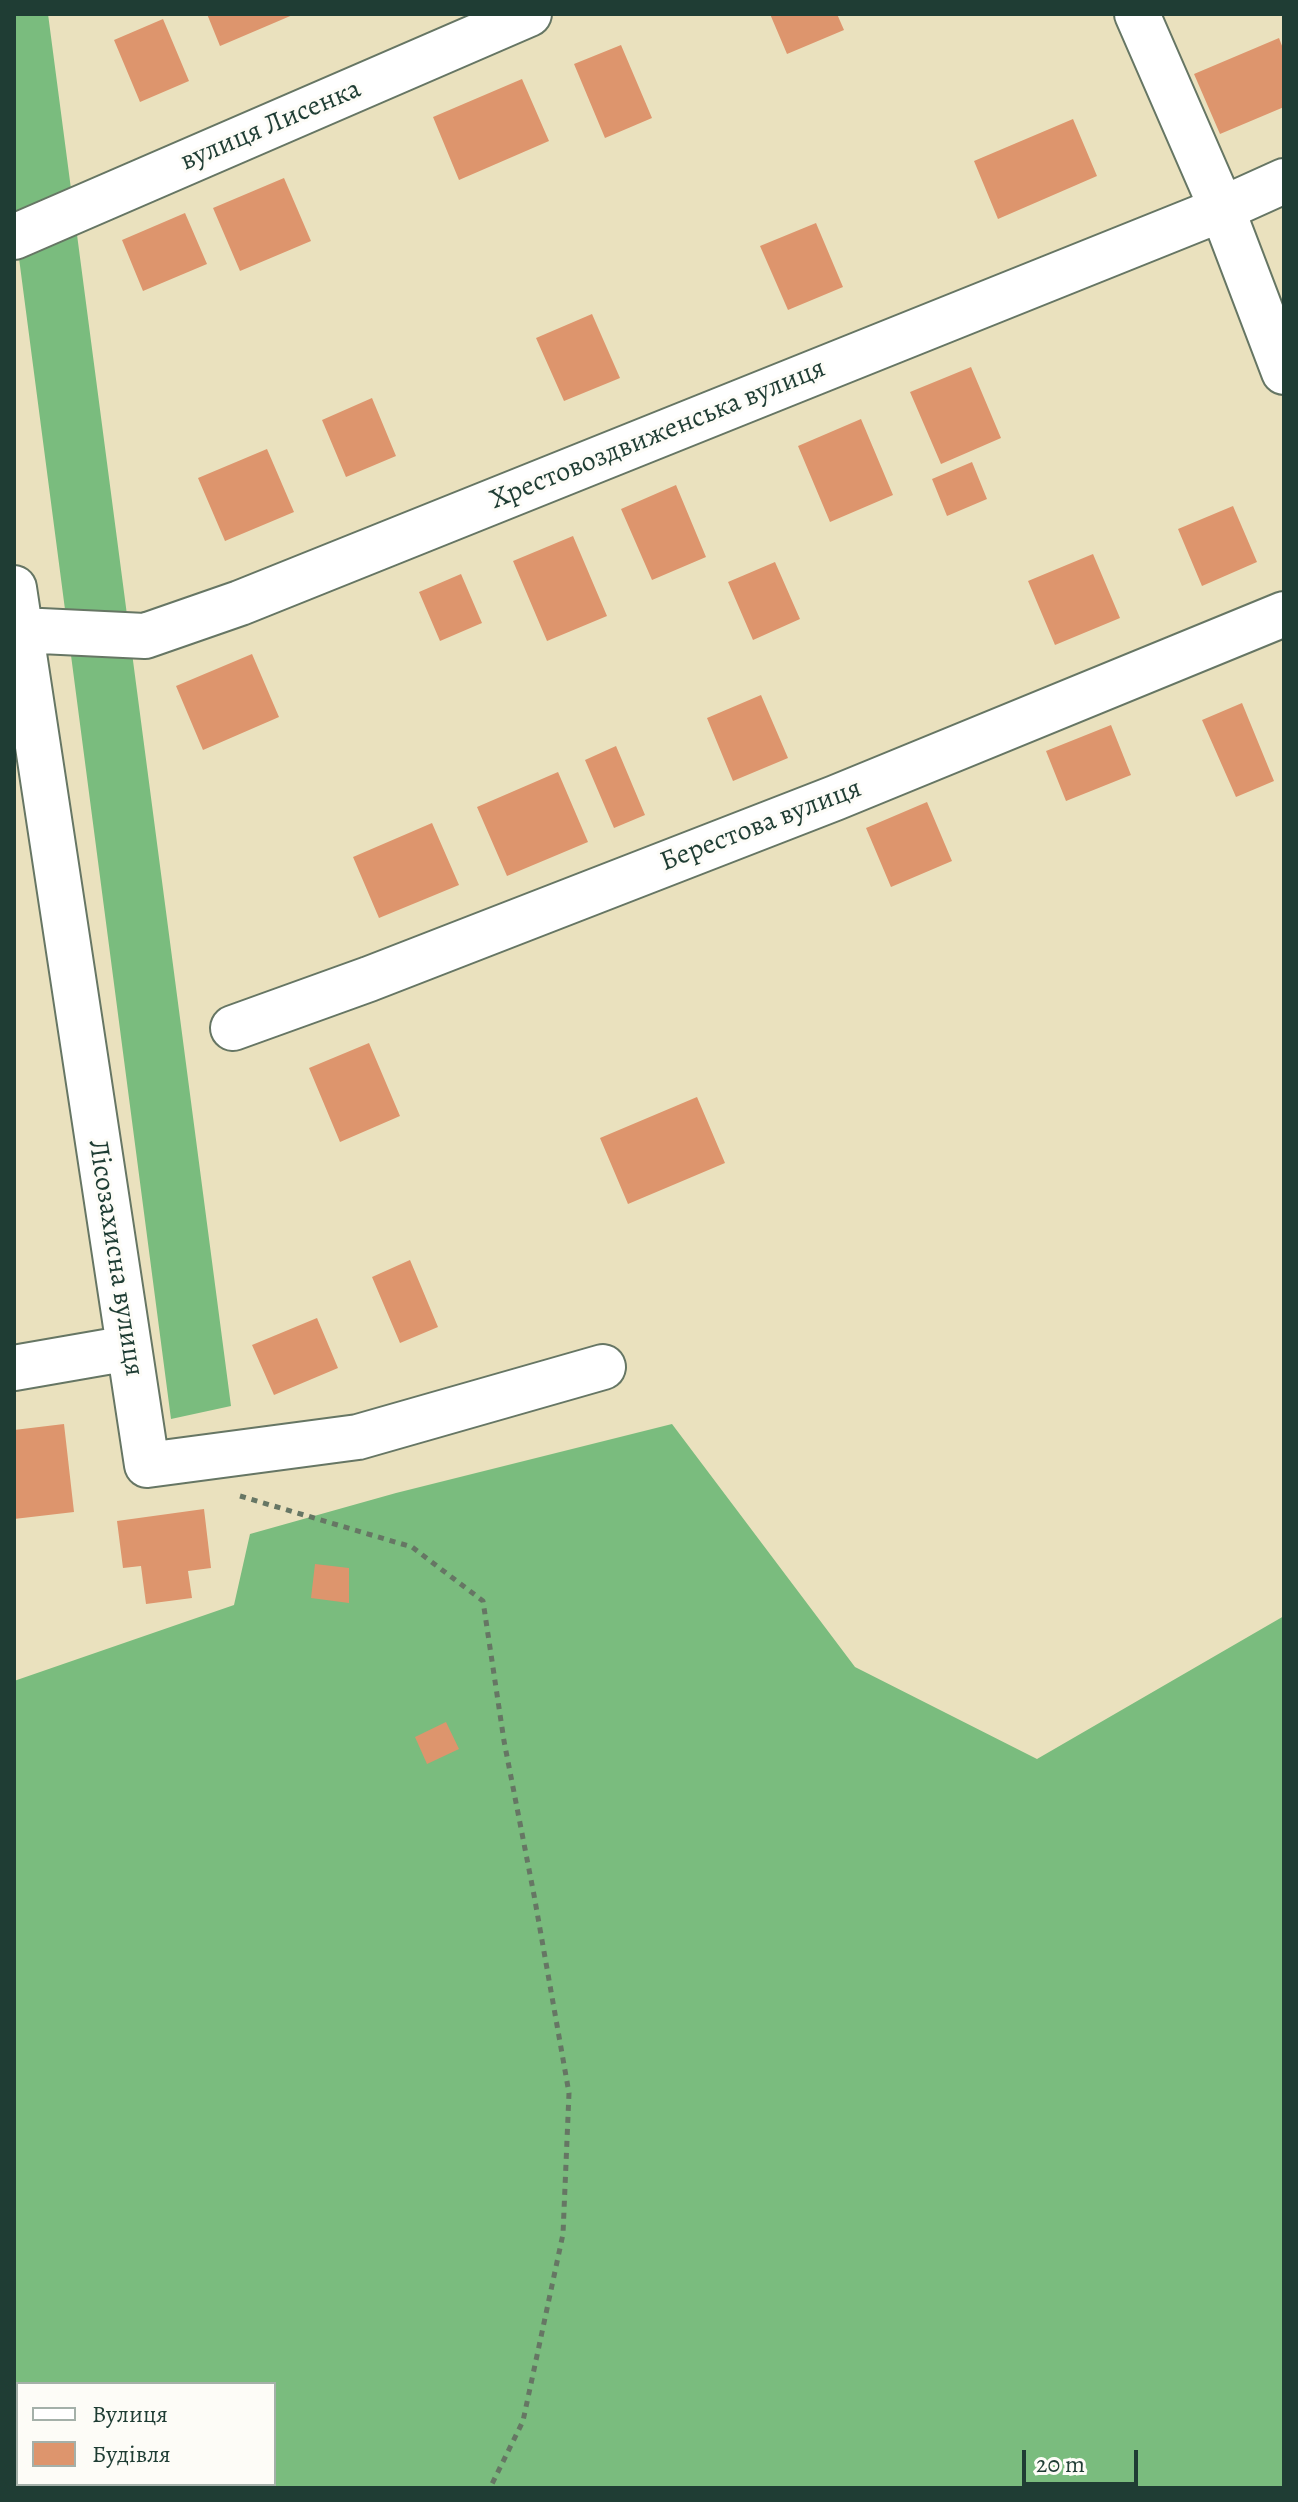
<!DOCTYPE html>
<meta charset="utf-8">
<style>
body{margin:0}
#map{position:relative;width:1298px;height:2502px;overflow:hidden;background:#eae1be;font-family:Alegreya,serif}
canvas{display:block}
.frame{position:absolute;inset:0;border:16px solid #1f3d34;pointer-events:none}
.legend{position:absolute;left:16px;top:2382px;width:260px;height:104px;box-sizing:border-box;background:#fdfcf7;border:2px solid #a4b0a9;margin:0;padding:10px 14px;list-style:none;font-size:24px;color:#1f3d34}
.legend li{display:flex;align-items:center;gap:16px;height:40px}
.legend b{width:40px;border:2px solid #a4b0a9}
.scale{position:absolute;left:1022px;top:2450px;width:116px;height:36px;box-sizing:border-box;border:4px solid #1f3d34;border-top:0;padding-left:10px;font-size:24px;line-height:28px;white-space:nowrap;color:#1f3d34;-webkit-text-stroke:6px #fdfcf7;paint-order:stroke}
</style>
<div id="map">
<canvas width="1298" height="2502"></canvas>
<div class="frame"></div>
<ul class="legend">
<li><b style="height:10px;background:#fff"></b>Вулиця</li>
<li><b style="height:22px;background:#dd956d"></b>Будівля</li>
</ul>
<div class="scale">20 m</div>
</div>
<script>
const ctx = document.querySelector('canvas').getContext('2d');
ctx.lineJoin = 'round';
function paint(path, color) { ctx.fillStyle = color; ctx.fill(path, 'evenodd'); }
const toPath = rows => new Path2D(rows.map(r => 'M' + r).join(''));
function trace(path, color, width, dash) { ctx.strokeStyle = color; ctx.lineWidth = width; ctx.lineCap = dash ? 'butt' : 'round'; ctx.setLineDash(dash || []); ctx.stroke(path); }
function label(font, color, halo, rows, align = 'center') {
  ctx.font = font + ' Alegreya,serif'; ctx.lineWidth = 6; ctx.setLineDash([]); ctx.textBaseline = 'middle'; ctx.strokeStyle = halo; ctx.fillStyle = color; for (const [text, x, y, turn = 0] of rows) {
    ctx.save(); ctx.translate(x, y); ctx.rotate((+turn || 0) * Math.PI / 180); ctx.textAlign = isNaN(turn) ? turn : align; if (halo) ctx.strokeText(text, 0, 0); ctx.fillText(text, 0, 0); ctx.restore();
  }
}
const forest = toPath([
 [14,14,48,14,231,1406,171,1419,14,220],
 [672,1424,855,1667,1037,1759,1284,1616,1284,2488,14,2488,14,1681,234,1605,250,1534,396,1493],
 [18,2384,274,2384,274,2484,18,2484]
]);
const building = toPath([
 [207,14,295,14,220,46],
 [770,14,837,14,844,30,787,54],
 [163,19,189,81,140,102,114,40],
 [1279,38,1284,51,1284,107,1220,134,1194,74],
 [621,45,652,118,605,138,574,64],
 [522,79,549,141,459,180,433,117],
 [1073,119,1097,176,998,219,974,161],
 [284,178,311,241,240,271,213,208],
 [185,213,207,264,143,291,122,240],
 [816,223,843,287,788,310,760,246],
 [592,314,620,378,564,401,536,338],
 [971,367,1001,438,941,464,910,392],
 [372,398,396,456,346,477,322,420],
 [861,419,893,495,830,522,798,446],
 [267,449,294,512,225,541,198,478],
 [972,462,987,499,947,516,932,479],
 [676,485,706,557,652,580,621,509],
 [1233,506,1257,562,1202,586,1178,529],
 [573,536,607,616,547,641,513,561],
 [1093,554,1120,618,1055,645,1028,581],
 [775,562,800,619,753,640,728,582],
 [461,574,482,623,440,641,419,592],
 [252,654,279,717,203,750,176,686],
 [761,695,788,758,733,781,707,718],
 [1242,703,1274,781,1236,797,1202,720],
 [1111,725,1131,775,1066,801,1046,751],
 [616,746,645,815,614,828,585,760],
 [558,772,588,842,507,876,477,807],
 [927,802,952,861,891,887,866,828],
 [432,823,459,885,379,918,353,857],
 [369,1043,400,1116,340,1142,309,1068],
 [697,1097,725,1163,628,1204,600,1138],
 [410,1260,438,1327,400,1343,372,1277],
 [317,1318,338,1368,274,1395,252,1345],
 [64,1424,74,1512,14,1519,14,1430],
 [204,1509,211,1568,188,1571,192,1598,146,1604,141,1566,123,1568,117,1521],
 [315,1564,349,1568,349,1603,311,1598],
 [446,1722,459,1749,427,1764,415,1737]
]);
const path = toPath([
 [240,1496,412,1547,483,1601,504,1741,534,1895,569,2093,563,2234,523,2421,490,2488]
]);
const minor = toPath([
 [1137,14,1222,209,1284,372],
 [14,237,529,14],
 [14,588,147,1465,358,1437,603,1367],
 [20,630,145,636,240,603,1222,209,1284,181],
 [233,1028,369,979,835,798,1284,614],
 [14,1368,129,1348]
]);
const streetNames = [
 ["вулиця Лисенка",271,126,-23],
 ["Хрестовоздвиженська вулиця",658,435,-22],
 ["Берестова вулиця",761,826,-21],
 ["Лісозахисна вулиця",115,1258,81]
];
paint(forest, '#7abc7e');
paint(building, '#dd956d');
trace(minor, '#667664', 48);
trace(path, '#667664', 5, [6, 6]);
trace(minor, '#fff', 44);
label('28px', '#1f3d34', '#fdfcf7', streetNames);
</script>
